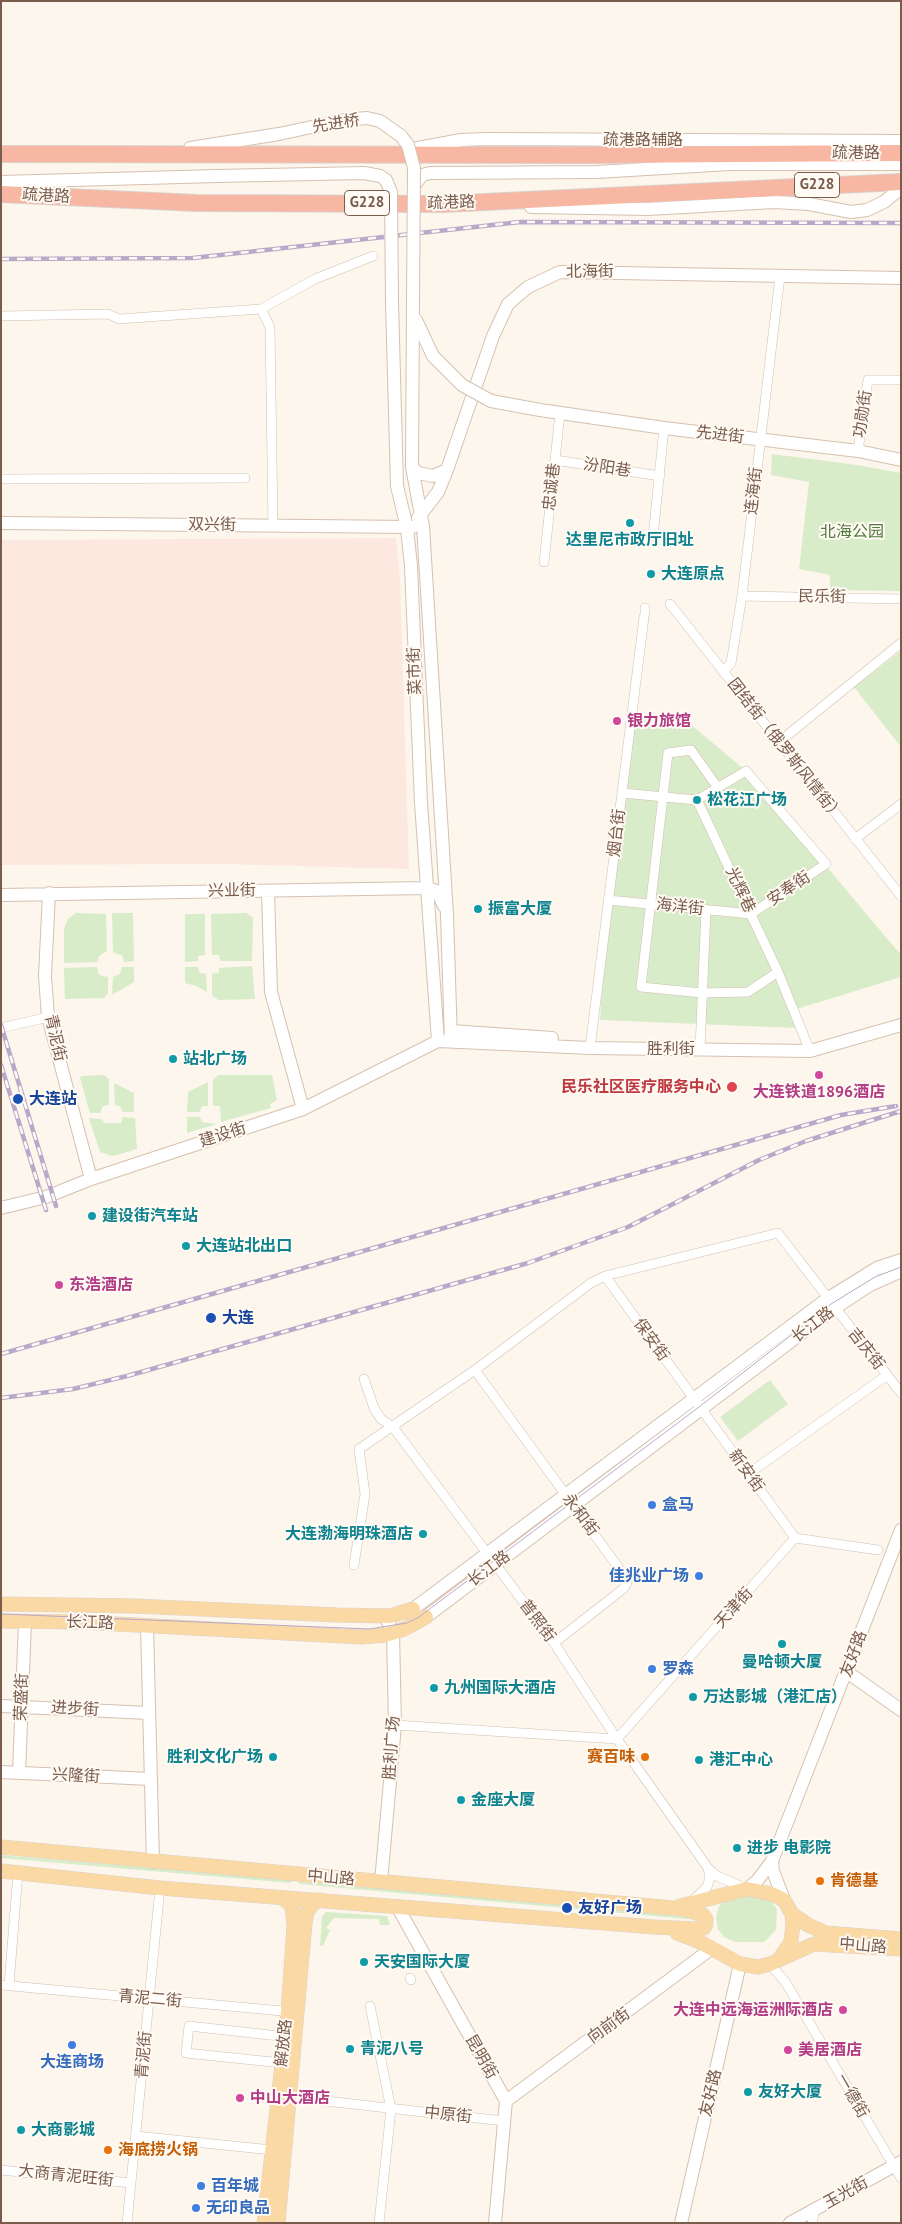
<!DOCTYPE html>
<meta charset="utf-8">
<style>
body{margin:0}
#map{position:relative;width:902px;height:2224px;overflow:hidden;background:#fdf6ec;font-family:"PT Sans",sans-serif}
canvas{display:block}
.frame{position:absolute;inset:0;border:2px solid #7a5c4d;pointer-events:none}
</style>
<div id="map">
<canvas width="902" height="2224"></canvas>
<div class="frame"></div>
</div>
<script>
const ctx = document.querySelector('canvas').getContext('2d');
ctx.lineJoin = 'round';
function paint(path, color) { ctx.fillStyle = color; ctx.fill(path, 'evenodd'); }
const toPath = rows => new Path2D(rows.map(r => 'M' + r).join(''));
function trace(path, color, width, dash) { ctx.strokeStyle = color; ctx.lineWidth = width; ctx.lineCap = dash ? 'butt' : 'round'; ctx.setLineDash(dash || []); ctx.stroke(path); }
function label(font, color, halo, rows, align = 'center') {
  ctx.font = font + ' "PT Sans","Noto Sans SC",sans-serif'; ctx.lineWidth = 4; ctx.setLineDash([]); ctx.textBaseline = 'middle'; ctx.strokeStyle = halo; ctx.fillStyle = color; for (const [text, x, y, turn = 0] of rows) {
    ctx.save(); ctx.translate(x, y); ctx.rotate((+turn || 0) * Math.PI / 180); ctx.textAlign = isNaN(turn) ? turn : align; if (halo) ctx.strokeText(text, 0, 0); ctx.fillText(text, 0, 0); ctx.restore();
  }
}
const commercial = toPath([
 [396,538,400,578,409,869,223,864,1,865,1,540]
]);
const green = toPath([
 [772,454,857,465,901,473,901,591,830,590,830,575,799,569,809,482,771,475],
 [901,651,901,747,854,687],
 [631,717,689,723,746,771,901,955,901,977,793,1010,789,1013,796,1028,600,1020,608,900],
 [76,913,106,914,107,951,99,956,97,962,64,963,64,928,68,919],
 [112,913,133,913,134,961,124,962,122,955,113,953],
 [246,913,253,918,252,961,220,961,219,955,212,955,211,914],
 [185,914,205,914,205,955,198,956,198,961,185,962],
 [252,966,255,999,218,1000,212,995,212,974,219,973,219,968],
 [97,967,99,975,108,977,108,993,104,998,65,999,64,968],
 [122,967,134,967,134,982,112,995,113,977,120,974],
 [185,967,198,967,200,973,206,974,207,992,196,986,185,983],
 [104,1075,109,1079,109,1105,103,1106,100,1113,90,1113,80,1078,82,1076],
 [218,1075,272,1075,277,1100,270,1104,271,1108,221,1122,220,1106,213,1106,213,1080],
 [208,1082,208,1106,202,1106,199,1112,187,1112,188,1092],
 [114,1083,134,1093,134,1112,123,1112,120,1106,115,1105],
 [123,1117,135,1118,137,1149,113,1156,100,1152,89,1118,102,1119,104,1123,121,1123],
 [187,1117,200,1117,202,1122,217,1124,187,1133],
 [770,1380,788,1404,738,1441,720,1417],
 [1,1855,292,1880,291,1883,1,1858],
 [299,1882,344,1885,688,1917,688,1919,299,1884],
 [742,1893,770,1900,777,1909,776,1930,764,1942,735,1942,724,1937,718,1929,716,1918,719,1906,724,1900],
 [326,1912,387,1916,390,1925,380,1925,379,1919,334,1918,326,1928,330,1930,323,1946,320,1946,322,1917]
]);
const street = toPath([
 [261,309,270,327,273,526],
 [1,316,108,314,119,319,261,309,315,279,373,256],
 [858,451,868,380,901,380],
 [555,460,660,476],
 [1,479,245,478],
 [653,537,664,428],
 [544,562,560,413],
 [742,596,901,599],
 [670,604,901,896],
 [645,613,645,608],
 [723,672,731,663,742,596,780,276],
 [779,742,901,643],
 [718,788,691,750,668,753,641,987,702,993,748,992,778,972],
 [622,793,697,800],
 [697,800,778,972,810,1051],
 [855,839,901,804],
 [608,900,751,914,826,864,746,771,697,800],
 [1,1028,48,1017],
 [590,1048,644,617],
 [700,1049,706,910],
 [605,1276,795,1538],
 [475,1370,626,1578,627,1583,623,1589,554,1643],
 [364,1379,374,1408,381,1419,393,1427,554,1643,617,1739,708,1868,717,1876,747,1889],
 [748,1474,886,1376],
 [795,1538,878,1550],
 [354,1565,365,1494,359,1449,475,1370,591,1283,605,1276,778,1233,901,1393],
 [395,1725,617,1739,795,1538],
 [692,1901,707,1887,710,1878,708,1868],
 [770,1964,786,1983,901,2178],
 [410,1978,411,1980],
 [1,1985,293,2012],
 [9,1985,18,1872],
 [370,2006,391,2109,379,2223],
 [282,2063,186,2053,189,2026,288,2037],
 [290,2097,504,2121],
 [136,2136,272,2150],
 [1,2170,131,2183],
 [127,2223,160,1888],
 [812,2223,815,2209]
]);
const secondary = toPath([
 [190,148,279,134],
 [407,150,461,140,486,139,901,141],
 [1,182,217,176],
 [414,186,422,175,430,173,597,172,729,164,901,164],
 [531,207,648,209,774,202,809,204,851,212,867,210,884,202,901,188],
 [413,300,412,467,423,526,447,915,451,1041],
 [392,302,397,486,407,528,411,566,421,803,438,1041],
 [416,320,433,356],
 [540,410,664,428,858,451,901,460],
 [412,467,418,473,433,476,447,470],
 [418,518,438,492,447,470,493,336,508,304,528,287,560,272,901,278],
 [1,523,413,527],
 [268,891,271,992,303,1109],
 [49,893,45,976,48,1017,91,1179],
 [1,895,426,888,437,891,444,906],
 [451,1031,552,1038],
 [1,1208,46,1197,91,1179,303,1109,438,1041,590,1048,810,1051,901,1025],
 [413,1609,827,1299,877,1268,901,1260],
 [426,1617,835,1308,870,1285,901,1271],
 [147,1626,153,1862],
 [847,1672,901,1710],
 [1,1706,149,1713],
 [1,1772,151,1779],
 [19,1773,25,1622],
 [772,1861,773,1871,784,1900],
 [381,1882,395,1725,393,1632,385,1616],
 [747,1889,757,1881,772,1861,901,1530],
 [397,1906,506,2101,495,2223],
 [506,2101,711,1949],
 [681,2223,740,1964],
 [790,2223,901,2162]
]);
const primary = toPath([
 [1,1604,134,1606,337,1615,390,1616,413,1609],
 [1,1621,79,1622,361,1637,385,1635,404,1629,426,1617],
 [1,1847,684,1909,703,1915,706,1919,706,1924,704,1928,695,1929,654,1927,160,1888,1,1871],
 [680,1906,747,1889,772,1894,784,1900,792,1914,793,1924,791,1942,780,1958],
 [792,1914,808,1925,826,1933,901,1939],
 [677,1933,698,1941,740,1964,758,1967,770,1964,814,1944,901,1949],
 [264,2223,288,2012,294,1926,292,1906,283,1898],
 [278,2223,305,1923,307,1912,312,1905,319,1900]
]);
const highway = toPath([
 [1,154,587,155,901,153],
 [1,194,197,203,443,204,901,182]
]);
const tram = toPath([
 [1,1614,369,1629,407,1623,419,1617,699,1407,831,1304,875,1277,901,1267]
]);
const rail = toPath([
 [1,259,193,258,520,222,901,223],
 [1,1025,56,1206],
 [1,1065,46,1210],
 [1,1354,813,1123,841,1115,896,1106],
 [1,1398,73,1389,127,1376,528,1263,628,1227,759,1160,806,1141,901,1111]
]);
const secondaryBridge = toPath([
 [279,134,344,120,367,118,380,121,401,136,408,145,414,168,413,300],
 [217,176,364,173,380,176,386,180,391,192,392,302],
 [433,356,462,385,491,401,540,410]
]);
const markers = [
 [630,523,5,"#0f9aa8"],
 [651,574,5,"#0f9aa8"],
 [617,721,5,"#d1479c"],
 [697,800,5,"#0f9aa8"],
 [478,909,5,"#0f9aa8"],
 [173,1059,5,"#0f9aa8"],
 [819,1075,5,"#d1479c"],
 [732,1087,6,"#e0444e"],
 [18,1099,6,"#1a4fb4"],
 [92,1216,5,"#0f9aa8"],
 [186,1246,5,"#0f9aa8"],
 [59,1285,5,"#d1479c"],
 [211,1318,6,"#1a4fb4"],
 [652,1505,5,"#3f7fe0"],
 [423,1534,5,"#0f9aa8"],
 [699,1576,5,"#3f7fe0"],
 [782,1644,5,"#0f9aa8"],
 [652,1669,5,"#3f7fe0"],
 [434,1688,5,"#0f9aa8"],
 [693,1697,5,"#0f9aa8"],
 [273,1757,5,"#0f9aa8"],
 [645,1757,5,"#e8710a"],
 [699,1760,5,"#0f9aa8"],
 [461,1800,5,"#0f9aa8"],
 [737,1848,5,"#0f9aa8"],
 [820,1881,5,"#e8710a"],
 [567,1908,6,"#1a4fb4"],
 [364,1962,5,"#0f9aa8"],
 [843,2010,5,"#d1479c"],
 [72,2045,5,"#3f7fe0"],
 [350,2049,5,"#0f9aa8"],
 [788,2050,5,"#d1479c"],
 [748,2092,5,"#0f9aa8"],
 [240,2098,5,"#d1479c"],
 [21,2130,5,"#0f9aa8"],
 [108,2150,5,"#e8710a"],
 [201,2186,5,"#3f7fe0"],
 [196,2208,5,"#3f7fe0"]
];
const shields = [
 [817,185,45],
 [367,203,45]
];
const shieldNames = [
 ["G228",817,185],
 ["G228",367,203]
];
const streetNames = [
 ["先进桥",336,124,-9],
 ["疏港路辅路",643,140],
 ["疏港路",856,153],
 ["疏港路",46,196,3],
 ["疏港路",451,203,-2],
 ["北海街",590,272,-1],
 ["功勋街",863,414,-82],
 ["先进街",720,435,7],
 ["汾阳巷",607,468,9],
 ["忠诚巷",552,487,-84],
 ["连海街",754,491,-84],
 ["双兴街",212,525,1],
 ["民乐街",822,597,1],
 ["菜市街",415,671,-92],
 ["团结街（俄罗斯风情街）",785,750,52],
 ["烟台街",617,833,-83],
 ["安奉街",789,889,-34],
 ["光辉巷",740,890,65],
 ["兴业街",232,891,-1],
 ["海洋街",680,907,6],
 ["青泥街",55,1038,77],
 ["胜利街",671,1049],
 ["建设街",223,1135,-18],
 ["长江路",813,1325,-37],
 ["保安街",651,1340,54],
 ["吉庆街",866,1349,52],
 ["新安街",746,1471,54],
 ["永和街",580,1515,53],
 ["长江路",489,1569,-37],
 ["天津街",734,1608,-48],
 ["普照街",537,1621,53],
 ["长江路",90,1623,2],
 ["友好路",854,1654,-70],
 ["荣盛街",22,1697,-88],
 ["进步街",75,1709,3],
 ["胜利广场",392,1748,-86],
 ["兴隆街",76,1776,3],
 ["中山路",331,1878,5],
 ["中山路",863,1946,5],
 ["青泥二街",150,1999,5],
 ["向前街",609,2026,-36],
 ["解放路",284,2043,-84],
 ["青泥街",144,2055,-85],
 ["昆明街",481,2057,60],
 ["友好路",711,2093,-77],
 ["一德街",852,2096,60],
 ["中原街",448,2115,6],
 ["大商青泥旺街",66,2176,6],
 ["玉光街",846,2193,-29]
];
const parkNames = [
 ["北海公园",852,532]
];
const cultureNames = [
 ["达里尼市政厅旧址",630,540,"center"],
 ["大连原点",661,574],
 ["松花江广场",707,800],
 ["振富大厦",488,909],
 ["站北广场",183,1059],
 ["建设街汽车站",102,1216],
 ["大连站北出口",196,1246],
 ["大连渤海明珠酒店",413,1534,"right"],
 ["曼哈顿大厦",782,1662,"center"],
 ["九州国际大酒店",444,1688],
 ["万达影城（港汇店）",703,1697],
 ["胜利文化广场",263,1757,"right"],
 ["港汇中心",709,1760],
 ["金座大厦",471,1800],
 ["进步 电影院",747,1848],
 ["天安国际大厦",374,1962],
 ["青泥八号",360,2049],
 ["友好大厦",758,2092],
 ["大商影城",31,2130]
];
const hotelNames = [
 ["银力旅馆",627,721],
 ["大连铁道1896酒店",819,1092,"center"],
 ["东浩酒店",69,1285],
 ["大连中远海运洲际酒店",833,2010,"right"],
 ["美居酒店",798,2050],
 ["中山大酒店",250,2098]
];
const healthNames = [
 ["民乐社区医疗服务中心",721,1087]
];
const transitNames = [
 ["大连站",29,1099],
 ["大连",222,1318],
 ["友好广场",578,1908]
];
const shopNames = [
 ["盒马",662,1505],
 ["佳兆业广场",689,1576,"right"],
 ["罗森",662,1669],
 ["大连商场",72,2062,"center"],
 ["百年城",211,2186],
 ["无印良品",206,2208]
];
const foodNames = [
 ["赛百味",635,1757,"right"],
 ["肯德基",830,1881],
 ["海底捞火锅",118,2150]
];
paint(commercial, '#fde8e0');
paint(green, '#d8ecc9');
trace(street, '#d1beb0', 10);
trace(secondary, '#d6c0b0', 14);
trace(primary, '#dad1cd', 15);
trace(highway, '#dad1cd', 18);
trace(street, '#fff', 9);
trace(secondary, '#fff', 12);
trace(primary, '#fbd9a5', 14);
trace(highway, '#f7b7a3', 16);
trace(tram, '#b9a8c9', 1);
trace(rail, '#b9a8c9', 4.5);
trace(rail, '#fffaf3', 2.5, [8]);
trace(secondaryBridge, '#d6c0b0', 14, []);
trace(secondaryBridge, '#fff', 12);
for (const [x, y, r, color] of markers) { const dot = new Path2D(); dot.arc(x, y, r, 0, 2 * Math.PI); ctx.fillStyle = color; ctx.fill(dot); trace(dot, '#fffaf3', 2); }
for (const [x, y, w] of shields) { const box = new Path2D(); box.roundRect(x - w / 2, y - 12.5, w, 25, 4); ctx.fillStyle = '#fffaf3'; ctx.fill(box); trace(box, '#7a5c4d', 1); }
label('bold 15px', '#7a5c4d', null, shieldNames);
label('16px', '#7a5c4d', '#fffaf3', streetNames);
label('16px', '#537a41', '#fffaf3', parkNames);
label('bold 16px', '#0d838f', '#fffaf3', cultureNames, 'left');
label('bold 16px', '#b23c85', '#fffaf3', hotelNames, 'left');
label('bold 16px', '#be3a42', '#fffaf3', healthNames, 'right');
label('bold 16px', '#164399', '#fffaf3', transitNames, 'left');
label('bold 16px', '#366cbe', '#fffaf3', shopNames, 'left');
label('bold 16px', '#c56008', '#fffaf3', foodNames, 'left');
</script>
